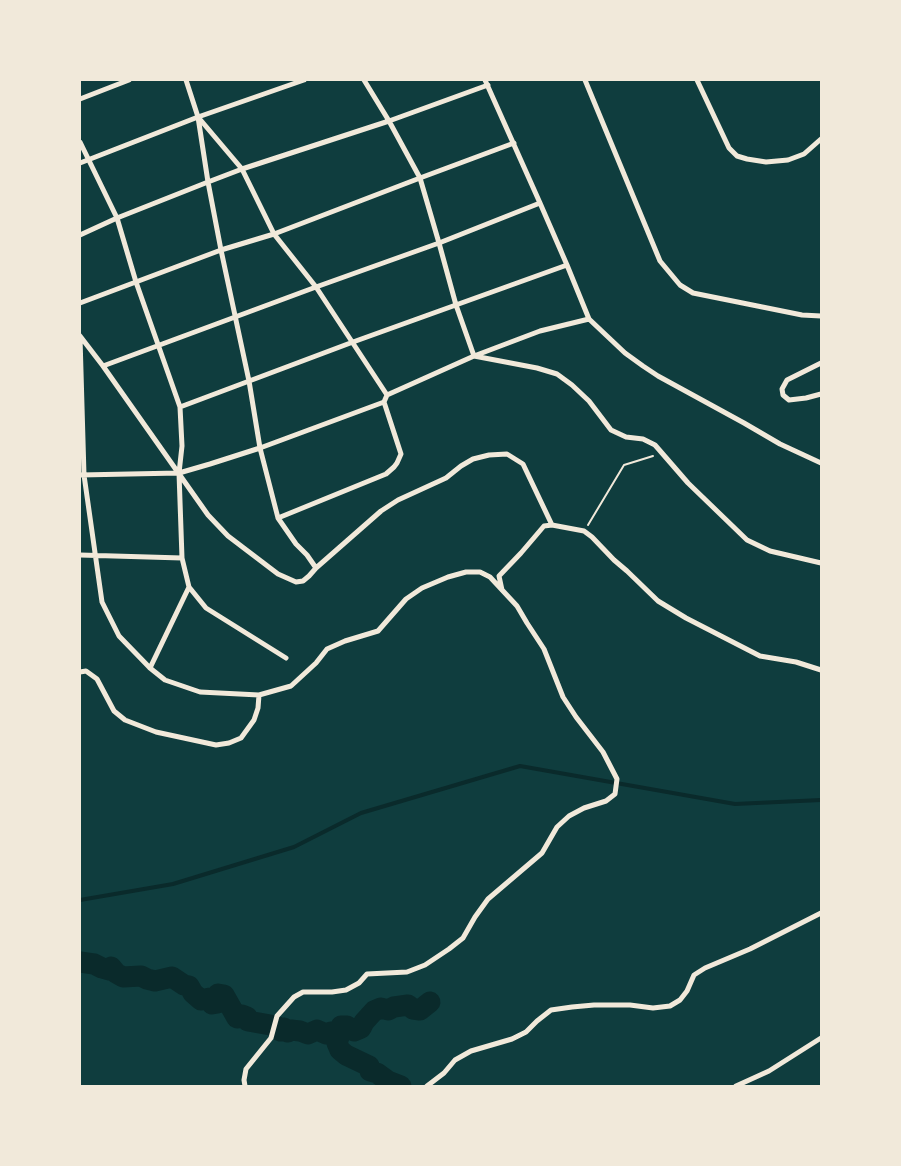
<!DOCTYPE html>
<style>
body{margin:0}
#map{position:relative;width:901px;height:1166px;overflow:hidden;background:#0f3d3e;font-family:Rubik,sans-serif}
canvas{display:block}
.frame{position:absolute;inset:0;border:81px solid #f1e9da;pointer-events:none}
</style>
<div id="map">
<canvas width="901" height="1166"></canvas>
<div class="frame"></div>
</div>
<script>
const ctx = document.querySelector('canvas').getContext('2d');
ctx.lineJoin = 'round';
const toPath = rows => new Path2D(rows.map(r => 'M' + r).join(''));
function trace(path, color, width, dash) { ctx.strokeStyle = color; ctx.lineWidth = width; ctx.lineCap = dash ? 'butt' : 'round'; ctx.setLineDash(dash || []); ctx.stroke(path); }
const stream = toPath([
 [80,900,173,884,294,847,361,813,520,766,735,804,821,800]
]);
const river = toPath([
 [80,962,94,964,102,968,109,970,111,967,116,973,123,977,141,976,147,979,155,981,172,977,184,985,189,986,193,993,201,1000,210,998,212,1004,218,1003,218,994,224,995,237,1018,242,1015,247,1017,248,1021,276,1026,280,1031,284,1028,288,1032,291,1030,300,1031,308,1034,317,1030,326,1034,331,1032,336,1033,339,1037,337,1043,340,1050,346,1055,369,1066,370,1071,377,1073,388,1081,401,1086],
 [336,1033,340,1030,341,1026,347,1026,354,1031,361,1028,364,1022,374,1011,381,1008,388,1010,394,1007,408,1005,413,1009,420,1010,430,1002]
]);
const path = toPath([
 [588,525,624,465,653,456]
]);
const minor = toPath([
 [364,80,389,121,420,178,439,243,456,305,474,356,537,368,557,374,572,385,589,401,611,430,626,437,643,439,655,445,688,483,747,540,770,551,821,563],
 [485,80,540,203,567,265,589,319,625,353,643,366,658,376,744,423,780,444,821,463],
 [585,80,660,261,680,285,693,293,802,315,821,316],
 [697,80,729,148,737,156,747,159,766,162,788,160,804,154,821,139],
 [80,99,129,80],
 [198,117,242,169,274,234,316,287,387,395],
 [80,142,117,218,136,282,180,407,182,446,179,473,182,558,189,587,150,668],
 [80,163,198,117,304,80],
 [80,235,117,218,208,182,242,169,389,121,488,85],
 [80,303,221,250,274,234,420,178,514,143],
 [80,336,103,366,208,515,228,536,278,574,296,582,303,581,309,576,316,568,307,555,296,544,278,518,260,448,249,381,221,250,208,182,198,117,186,80],
 [80,337,84,475,102,602,119,636,150,668,165,680,200,692,259,695,291,686,316,663,327,649,345,641,378,631,406,599,422,588,448,577,466,572,480,572,490,577,517,606,527,623,544,649,563,697,576,717,603,752,617,779,615,794,606,801,584,808,569,816,557,827,542,853,488,899,475,917,463,938,449,949,425,965,407,972,367,974,359,983,346,990,332,992,303,992,294,997,277,1016,271,1038,246,1069,244,1080,245,1086],
 [821,363,787,380,782,389,783,395,789,400,806,398,821,394],
 [103,366,316,287,439,243,540,203],
 [180,407,353,342,567,265],
 [80,475,179,473,210,464,260,448,384,402,387,395,474,356,540,331,589,319],
 [278,518,386,474,394,467,397,463,401,454,384,402],
 [80,555,182,558],
 [316,568,381,511,398,500,446,478,461,466,473,459,489,455,507,454,523,464,552,525],
 [189,587,206,608,286,658],
 [502,590,499,576,521,553,544,526,552,525,584,531,592,537,614,560,627,571,658,601,686,618,760,656,796,662,821,670],
 [80,672,86,671,97,679,114,711,125,720,156,732,216,745,229,743,241,738,254,720,258,708,259,695],
 [427,1086,444,1073,455,1060,471,1051,512,1039,526,1032,537,1021,551,1010,572,1007,594,1005,630,1005,653,1008,670,1006,680,1000,687,991,694,975,705,968,750,949,821,913],
 [736,1086,769,1071,821,1038]
]);
trace(stream, '#0a2a2b', 4);
trace(river, '#0a2a2b', 21);
trace(path, '#f1e9da', 2);
trace(minor, '#f1e9da', 5);
</script>
